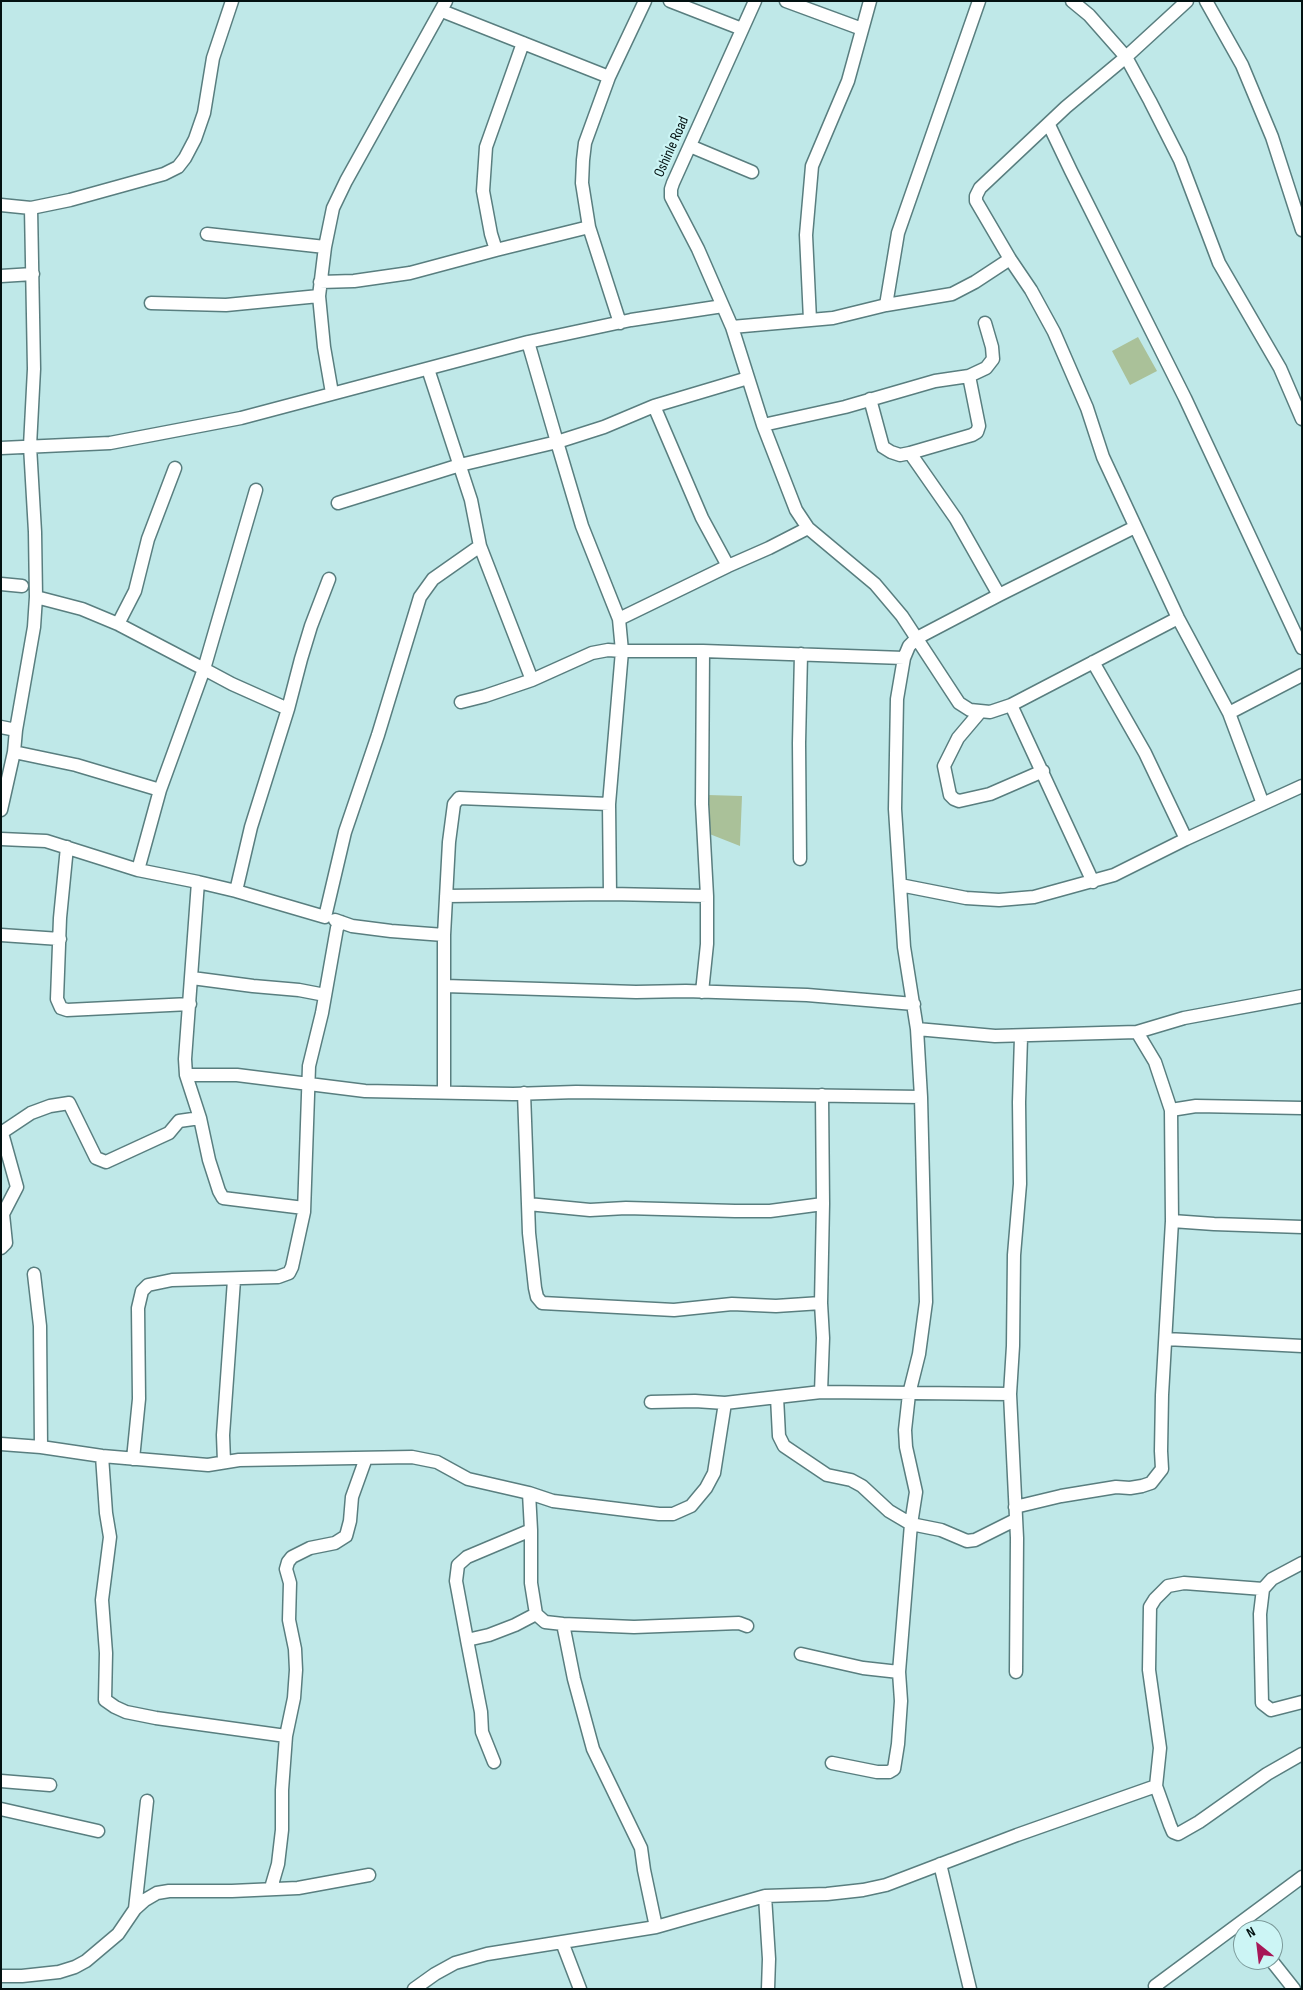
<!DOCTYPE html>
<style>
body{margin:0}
#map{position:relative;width:1303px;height:1990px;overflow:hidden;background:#bfe8e8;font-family:"Sofia Sans Condensed",sans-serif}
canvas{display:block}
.frame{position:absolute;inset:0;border:2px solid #031111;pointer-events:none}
.north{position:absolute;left:1233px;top:1920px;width:50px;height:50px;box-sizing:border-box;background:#ccf5f5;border:1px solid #7c9a9a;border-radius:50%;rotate:331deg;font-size:14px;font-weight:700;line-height:20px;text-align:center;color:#031111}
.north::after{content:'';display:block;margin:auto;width:18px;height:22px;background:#a71757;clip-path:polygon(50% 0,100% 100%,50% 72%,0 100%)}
</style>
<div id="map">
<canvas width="1303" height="1990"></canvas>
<div class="frame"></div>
<div class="north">N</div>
</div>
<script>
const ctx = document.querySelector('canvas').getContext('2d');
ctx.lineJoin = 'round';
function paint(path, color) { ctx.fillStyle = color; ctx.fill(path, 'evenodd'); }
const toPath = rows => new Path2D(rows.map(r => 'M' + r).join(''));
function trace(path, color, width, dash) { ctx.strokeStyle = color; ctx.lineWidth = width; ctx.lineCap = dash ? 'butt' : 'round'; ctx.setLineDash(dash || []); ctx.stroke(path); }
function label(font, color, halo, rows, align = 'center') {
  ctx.font = font + ' "Sofia Sans Condensed",sans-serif'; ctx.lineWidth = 4.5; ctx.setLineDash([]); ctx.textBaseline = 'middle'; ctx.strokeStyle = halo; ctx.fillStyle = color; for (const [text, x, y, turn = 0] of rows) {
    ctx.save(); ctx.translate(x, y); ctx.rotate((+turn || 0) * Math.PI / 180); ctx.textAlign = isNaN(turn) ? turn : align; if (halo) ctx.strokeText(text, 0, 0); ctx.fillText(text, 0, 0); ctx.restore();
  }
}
const green = toPath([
 [1138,337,1157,371,1130,385,1112,351],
 [708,795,742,796,740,846,707,833]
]);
const minor = toPath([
 [670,1,742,29],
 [755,1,673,183,671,189,671,197,698,249,732,327,763,425,796,510,808,528,875,584,902,616,959,703,970,710,990,712,1011,705,1178,618],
 [786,1,862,29],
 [1072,1,1089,15,1126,57,1150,101,1180,160,1219,263,1280,368,1302,419],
 [1187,1,1126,57,1066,107,980,188,976,196,976,201,1010,259,1031,290,1054,332,1087,408,1103,457,1178,618,1229,713,1263,804],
 [1206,1,1242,65,1272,137,1302,230],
 [442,11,609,77],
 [523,43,486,147,483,191,491,234,496,250,589,227],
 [1049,125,1071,171,1185,398,1302,648],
 [690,146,752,172],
 [1,205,31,208,70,200,164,174,178,167,185,158,195,139,204,113,213,58,232,1],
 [31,208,34,369,30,446,35,532,36,597,82,609,118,624],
 [207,234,325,247],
 [1,276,33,274],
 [320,282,354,281,410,273,496,250],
 [319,296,324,347,332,393],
 [151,303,226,305,319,296,325,247,333,208,346,181,446,1],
 [886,305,952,294,975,282,1010,259],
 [810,320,806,235,812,166,848,81,870,1],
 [620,323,589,227,582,183,583,160,585,143,609,77,645,1],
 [985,323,992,347,993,359,986,368,969,376,979,426,977,432,972,435,910,453,956,519,999,595],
 [732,327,833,318,886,305,898,233,979,1],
 [428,369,471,500,480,546,532,680,485,696,461,702],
 [870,399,883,447,891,452,900,455,910,453],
 [654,406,702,518,728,566],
 [763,425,845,407,935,381,969,376],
 [1,448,110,443,241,418,528,342,631,320,723,306],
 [175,468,148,539,135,591,118,624,204,669,256,490],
 [338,503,460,465,557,442,528,342],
 [480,546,433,579,420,597,378,735,345,832,325,917,236,891,198,882,185,1059,186,1075,237,1075,365,1091,513,1094,576,1092,921,1097],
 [1,584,22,586],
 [619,619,728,566,769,548,808,528],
 [703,651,904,658,909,646,917,638,999,595,1135,527],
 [1093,662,1145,753,1186,839],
 [532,680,592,653,608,650,622,651,619,619,582,526,557,442,604,427,654,406,748,378],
 [1011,705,1093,882],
 [980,712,958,738,944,766,950,795,954,799,959,801,990,794,1043,771],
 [1229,713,1302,675],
 [1,727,16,730],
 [14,752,76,765,160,790],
 [1,810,14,752,16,730,34,627,36,597],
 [1,839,46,841,138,870,198,882],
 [67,847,60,918,57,999,61,1008,67,1010,190,1004],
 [800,859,799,743,801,654],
 [138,870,160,790,204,669,232,684,288,709],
 [900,885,966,898,999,900,1034,897,1114,875,1186,839,1302,786],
 [236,891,251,827,288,709,301,659,311,626,329,579],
 [446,896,610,894,609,804,622,651,703,651,702,804,707,896,610,894],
 [335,920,352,926,391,931,444,935],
 [1,935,60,939],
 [192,978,253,986,299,990,325,995],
 [445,986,636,992,686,991,807,995,914,1004],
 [702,992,707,944,707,896],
 [917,1029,995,1036,1137,1032,1184,1018,1302,996],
 [186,1075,200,1118,209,1160,219,1191,223,1198,304,1208],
 [444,1092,444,935,449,842,454,804,459,798,609,804],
 [524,1093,528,1204,590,1210,626,1208,735,1211,770,1211,823,1204],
 [1171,1110,1196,1106,1302,1108],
 [1,1133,31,1113,50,1106,69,1103,96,1158,106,1162,169,1133,179,1121,200,1118],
 [528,1204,529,1233,535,1288,537,1297,542,1303,674,1310,732,1304,776,1306,821,1303],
 [1172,1221,1214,1224,1302,1227],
 [1,1248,6,1243,3,1214,17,1187,2,1133],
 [34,1274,40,1326,41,1447],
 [1166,1339,1302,1346],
 [821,1392,823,1338,821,1303,823,1204,822,1095],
 [777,1397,779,1436,784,1446,827,1475,851,1480,862,1486,889,1511,911,1524,916,1492,906,1447,905,1430,909,1394,919,1354,926,1302,921,1097,917,1029,904,947,895,809,897,699,904,658],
 [651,1402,695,1401,725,1403],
 [1,1444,41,1447,102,1456,208,1465,239,1460,412,1457,437,1462,468,1479,529,1493,553,1501,659,1514,673,1514,691,1506,706,1488,714,1473,725,1403,821,1392,1010,1394],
 [102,1456,106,1513,110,1537,102,1600,106,1653,105,1700,115,1707,126,1712,156,1718,286,1736,294,1698,296,1670,295,1649,289,1620,290,1583,286,1569,288,1562,292,1557,310,1548,335,1543,346,1536,350,1521,352,1497,366,1458],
 [133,1459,139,1399,138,1308,142,1291,148,1285,172,1280,278,1277,289,1273,292,1267,304,1212,309,1066,322,1013,337,928,341,922],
 [224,1462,223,1435,234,1280],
 [1015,1507,1061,1496,1116,1487,1130,1488,1142,1486,1151,1483,1162,1469,1161,1451,1162,1395,1172,1221,1171,1110,1155,1062,1137,1032],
 [531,1530,531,1583,536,1614,545,1622,563,1624,634,1627,739,1623,747,1626],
 [1302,1563,1272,1579,1263,1589,1260,1614,1262,1703,1271,1710,1302,1702],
 [563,1624,574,1679,593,1749,641,1848,644,1870,656,1927],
 [467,1640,456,1581,458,1565,467,1557,531,1530,529,1493],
 [801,1654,863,1668,899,1672],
 [1016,1672,1017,1538,1010,1394,1013,1346,1014,1255,1020,1184,1019,1102,1021,1037],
 [494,1762,482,1732,481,1712,467,1640,489,1635,515,1625,536,1614],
 [832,1763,877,1772,889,1772,894,1769,898,1744,901,1701,899,1672,911,1524,941,1530,967,1541,975,1540,1015,1520],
 [1,1781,50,1785],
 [1156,1786,1170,1825,1173,1832,1178,1834,1199,1822,1267,1774,1302,1754],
 [1,1809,98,1831],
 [940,1864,970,1989],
 [271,1888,278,1864,282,1830,282,1790,286,1736],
 [765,1896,769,1959,768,1989],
 [135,1909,147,1801],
 [562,1942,580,1989],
 [1271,1960,1294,1989],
 [1,1976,22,1976,59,1972,75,1967,86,1961,118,1934,135,1909,145,1900,157,1893,169,1891,232,1891,298,1888,369,1875],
 [414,1989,435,1974,455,1963,487,1954,656,1927,765,1896,827,1894,863,1890,886,1885,1017,1835,1156,1786,1160,1748,1149,1670,1150,1607,1155,1599,1168,1586,1184,1583,1263,1589],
 [1157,1989,1155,1986,1302,1877]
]);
const streetNames = [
 ["Oshinle Road",672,147,-66]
];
paint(green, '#aac199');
trace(minor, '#597e7f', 15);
trace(minor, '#fff', 12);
label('15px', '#031111', '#ccf5f5', streetNames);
</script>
